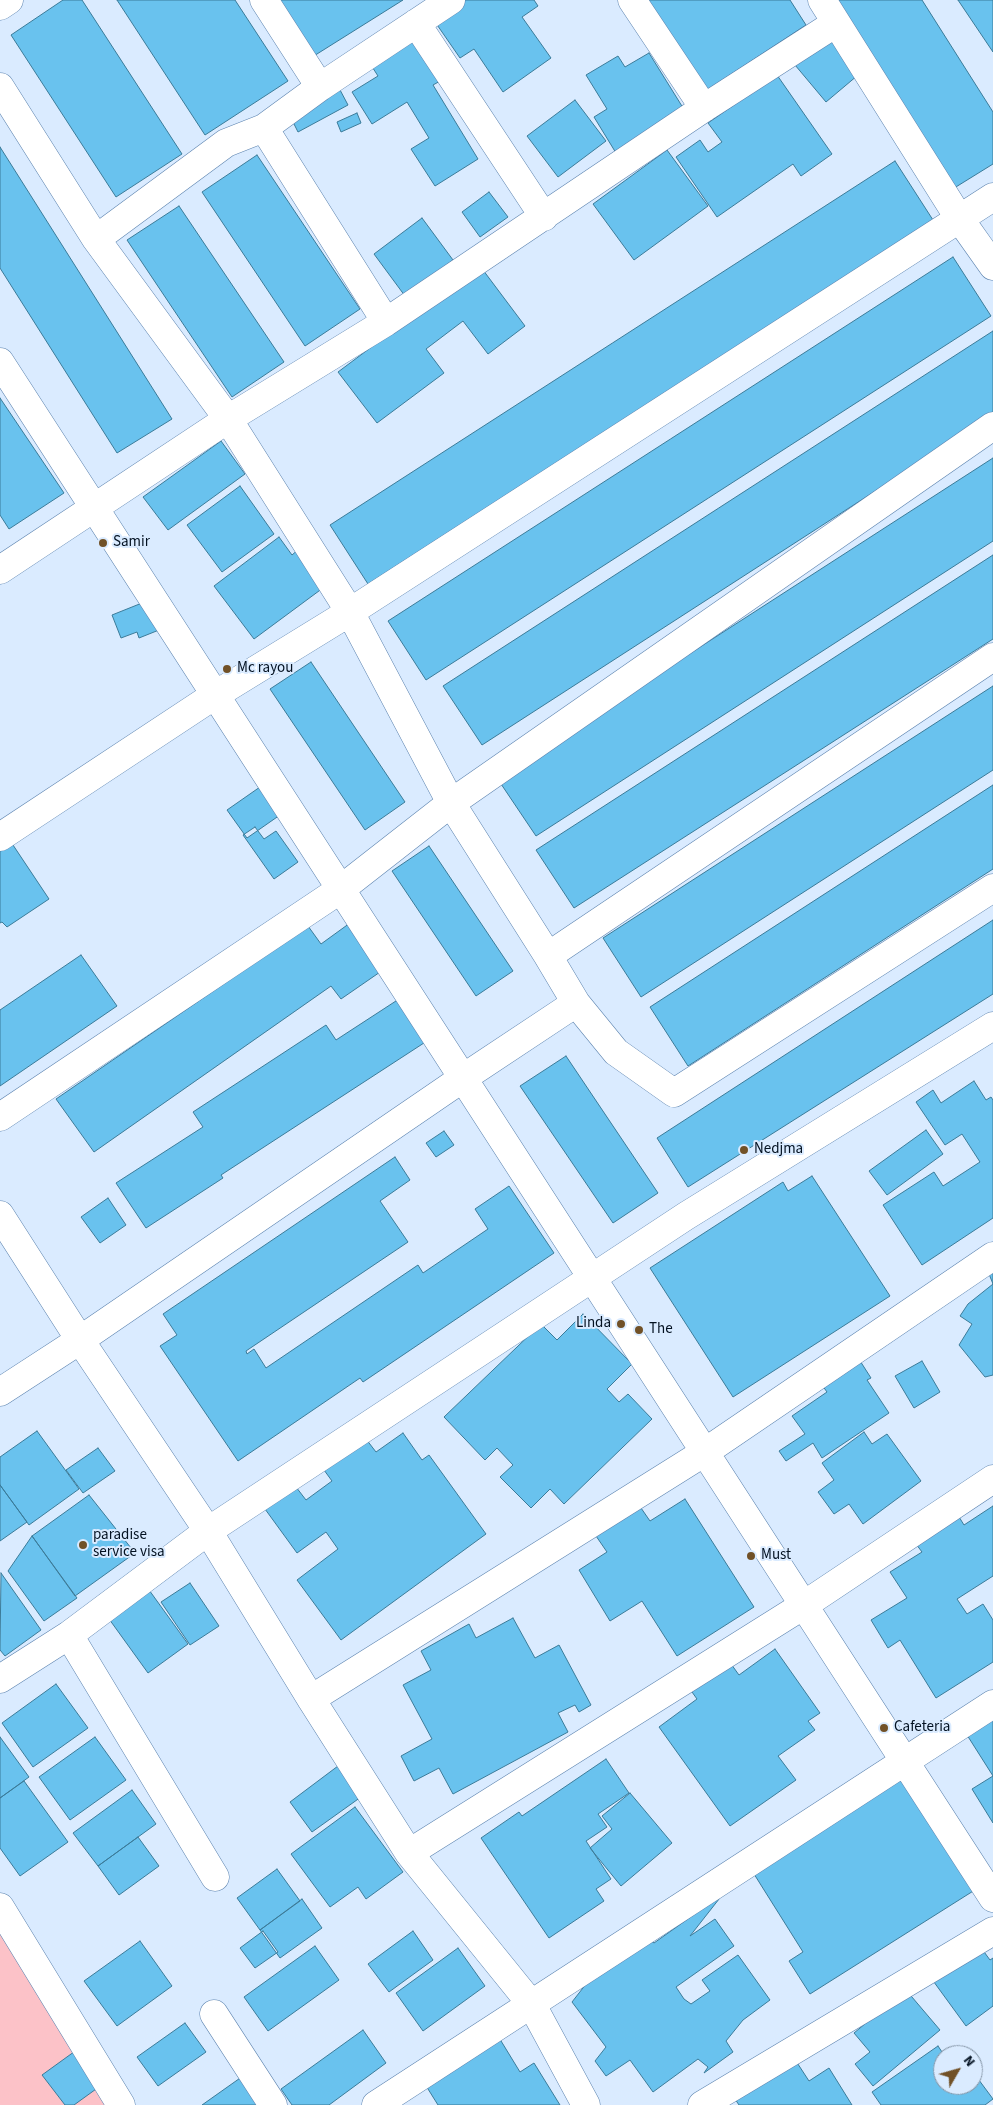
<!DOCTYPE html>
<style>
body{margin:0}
#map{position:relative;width:993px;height:2105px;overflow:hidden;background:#daebff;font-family:"Source Sans 3",sans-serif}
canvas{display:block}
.north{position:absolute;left:933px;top:2045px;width:50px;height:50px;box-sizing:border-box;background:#daebff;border:1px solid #8494a6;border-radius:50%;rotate:52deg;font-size:14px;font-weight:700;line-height:20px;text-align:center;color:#031121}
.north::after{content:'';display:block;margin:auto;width:18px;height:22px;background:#715127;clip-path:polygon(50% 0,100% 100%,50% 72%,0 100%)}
</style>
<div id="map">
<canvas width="993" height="2105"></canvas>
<div class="north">N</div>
</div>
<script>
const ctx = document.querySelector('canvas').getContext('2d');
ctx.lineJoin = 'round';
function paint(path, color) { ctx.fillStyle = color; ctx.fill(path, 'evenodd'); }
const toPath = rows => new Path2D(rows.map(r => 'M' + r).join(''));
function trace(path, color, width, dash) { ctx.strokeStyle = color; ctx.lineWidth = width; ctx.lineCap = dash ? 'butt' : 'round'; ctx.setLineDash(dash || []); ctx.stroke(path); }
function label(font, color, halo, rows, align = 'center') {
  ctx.font = font + ' "Source Sans 3",sans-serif'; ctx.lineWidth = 4; ctx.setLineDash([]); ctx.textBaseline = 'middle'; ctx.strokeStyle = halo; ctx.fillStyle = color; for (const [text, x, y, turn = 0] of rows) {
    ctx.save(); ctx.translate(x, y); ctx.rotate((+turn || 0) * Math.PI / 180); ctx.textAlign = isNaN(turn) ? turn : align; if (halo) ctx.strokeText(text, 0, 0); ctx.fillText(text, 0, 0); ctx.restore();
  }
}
const green = toPath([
 [0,1919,114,2105,0,2105]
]);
const building = toPath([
 [63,0,82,0,182,154,116,197,11,35,63,0],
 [117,0,235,0,288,81,205,135,117,0],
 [271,0,403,0,309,59,271,0],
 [461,0,534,0,538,6,522,17,551,58,503,92,474,49,460,58,433,19,461,0],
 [644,0,790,0,806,25,704,92,644,0],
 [830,0,922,0,993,112,993,164,951,190,830,0],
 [958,0,993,0,993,52,958,0],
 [833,33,864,70,826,102,795,65,833,33],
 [414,35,442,80,433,85,478,159,435,186,411,149,429,138,407,102,372,124,352,92,378,76,369,62,414,35],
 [649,53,685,111,616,153,594,117,607,109,586,75,618,56,625,67,649,53],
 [777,75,832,154,801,176,793,164,717,217,676,157,700,140,708,152,722,142,708,123,777,75],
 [339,88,348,105,298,132,289,114,339,88],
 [575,100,606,141,558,177,527,136,575,100],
 [357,113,361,123,341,132,337,122,357,113],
 [0,147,172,419,117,453,0,268,0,147],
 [667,150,708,206,634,260,593,204,667,150],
 [257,155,360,309,305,346,202,192,257,155],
 [895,161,933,220,368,584,330,525,895,161],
 [489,192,508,217,480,237,462,212,489,192],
 [179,206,284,362,232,397,127,240,179,206],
 [422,218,453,260,405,296,374,254,422,218],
 [953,257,991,316,426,680,388,621,953,257],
 [480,266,525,326,488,354,463,321,426,349,444,373,377,423,338,372,480,266],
 [993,331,993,415,482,745,443,686,993,331],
 [0,398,64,493,9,529,0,515,0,398],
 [221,441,245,474,168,530,143,497,221,441],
 [993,458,993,541,536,836,497,778,993,458],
 [240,486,274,534,222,572,187,525,240,486],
 [279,537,292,555,300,548,327,585,254,639,214,586,279,537],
 [993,555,993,639,574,908,536,850,993,555],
 [147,601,159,630,139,638,137,632,121,638,112,615,147,601],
 [311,662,405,802,365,830,270,689,311,662],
 [993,686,993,770,641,997,603,938,993,686],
 [993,785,993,869,688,1066,650,1007,993,785],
 [260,787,280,815,247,838,227,810,260,787],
 [255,827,264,839,276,831,298,862,274,879,243,835,255,827],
 [11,842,49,899,7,927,2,922,0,923,0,850,11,842],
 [429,846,513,971,476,996,392,871,429,846],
 [993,920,993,994,688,1187,657,1138,993,920],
 [350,923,383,970,341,999,331,986,94,1152,56,1099,308,926,321,944,350,923],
 [81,955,117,1006,0,1086,0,1010,81,955],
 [399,999,427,1041,221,1175,223,1178,146,1228,116,1183,203,1127,193,1112,326,1025,336,1040,399,999],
 [566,1056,658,1193,613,1223,520,1086,566,1056],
 [974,1081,986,1100,991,1097,993,1100,993,1218,922,1265,883,1205,934,1172,943,1186,980,1162,962,1134,945,1145,916,1102,933,1090,941,1103,974,1081],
 [926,1130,943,1154,887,1195,869,1171,926,1130],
 [444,1131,454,1145,436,1157,426,1143,444,1131],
 [395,1157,410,1180,380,1201,408,1242,246,1351,247,1354,254,1349,266,1368,418,1265,423,1273,488,1229,475,1209,509,1186,554,1253,363,1382,360,1378,238,1461,160,1346,177,1335,163,1314,395,1157],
 [812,1176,890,1296,733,1397,650,1268,783,1182,788,1191,812,1176],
 [108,1198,126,1225,100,1243,81,1217,108,1198],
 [993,1271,993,1375,985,1377,959,1345,972,1324,960,1316,968,1304,993,1284,989,1274,993,1271],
 [583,1314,632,1364,607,1389,619,1402,628,1394,652,1419,564,1504,550,1489,531,1508,500,1477,513,1465,497,1448,485,1460,444,1417,541,1324,557,1340,583,1314],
 [855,1353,871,1378,867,1380,889,1413,822,1458,813,1443,786,1461,779,1451,805,1434,792,1416,827,1392,817,1378,855,1353],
 [922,1361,940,1392,914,1408,895,1376,922,1361],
 [37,1431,79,1489,29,1525,0,1485,0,1457,37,1431],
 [864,1432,872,1444,887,1434,921,1481,863,1524,849,1504,834,1514,818,1492,834,1480,822,1463,864,1432],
 [403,1433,422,1460,429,1455,486,1534,341,1640,297,1580,338,1549,326,1532,297,1553,265,1509,296,1487,306,1500,332,1481,324,1470,366,1439,376,1452,403,1433],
 [98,1448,115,1471,83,1493,66,1470,98,1448],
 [0,1485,27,1522,0,1541,0,1485],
 [89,1495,135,1553,75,1596,32,1536,89,1495],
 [685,1499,754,1607,677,1656,642,1601,610,1621,579,1570,607,1552,596,1536,641,1508,650,1521,685,1499],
 [993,1506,993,1576,957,1599,967,1614,983,1604,993,1620,993,1662,936,1698,900,1640,888,1648,871,1620,907,1598,890,1572,922,1552,913,1540,956,1512,964,1525,993,1506],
 [32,1536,77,1598,44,1621,8,1571,32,1536],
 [1,1573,41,1630,5,1656,0,1650,1,1573],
 [144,1583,188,1644,148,1673,104,1612,144,1583],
 [190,1583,219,1626,190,1645,161,1602,190,1583],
 [513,1618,535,1658,559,1645,591,1705,579,1712,575,1705,558,1713,568,1732,453,1794,439,1768,414,1781,401,1756,432,1739,403,1685,431,1670,421,1651,469,1624,476,1638,513,1618],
 [775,1649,820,1713,808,1721,815,1730,778,1756,796,1780,730,1826,659,1727,697,1699,687,1685,726,1657,739,1675,775,1649],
 [56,1684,88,1728,33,1767,2,1723,56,1684],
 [993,1719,993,1823,972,1789,993,1776,967,1735,993,1719],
 [0,1737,29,1777,0,1798,0,1737],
 [95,1737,126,1780,70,1820,39,1777,95,1737],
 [606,1759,629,1793,598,1814,607,1827,586,1841,611,1879,596,1889,604,1901,549,1938,481,1838,519,1812,522,1816,606,1759],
 [338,1766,361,1797,312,1832,290,1802,338,1766],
 [903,1769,978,1888,810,1994,789,1961,803,1952,749,1866,903,1769],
 [24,1781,68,1842,20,1876,0,1848,0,1798,24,1781],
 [132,1790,156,1824,98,1866,73,1833,132,1790],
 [630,1793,672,1843,621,1886,590,1848,612,1829,602,1816,630,1793],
 [355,1807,403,1872,366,1899,358,1887,330,1907,291,1854,355,1807],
 [138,1837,159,1866,119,1895,98,1866,138,1837],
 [277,1869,300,1901,260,1930,237,1898,277,1869],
 [723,1894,690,1936,715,1919,734,1946,676,1987,684,1999,691,2004,710,1991,702,1980,738,1955,770,2000,743,2020,726,2041,733,2052,704,2073,708,2067,698,2059,653,2092,630,2060,606,2076,595,2061,606,2047,572,2002,597,1970,645,1936,654,1943,723,1894],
 [302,1899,322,1928,280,1958,260,1930,302,1899],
 [263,1931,278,1952,255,1968,240,1948,263,1931],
 [413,1931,433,1960,389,1992,368,1964,413,1931],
 [140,1941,172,1986,117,2026,84,1981,140,1941],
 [979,1945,990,1960,993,1958,993,2006,966,2026,931,1978,979,1945],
 [315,1946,339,1980,268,2031,244,1997,315,1946],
 [458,1948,485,1986,423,2031,396,1993,458,1948],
 [906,1990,940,2030,873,2086,855,2064,870,2052,854,2033,906,1990],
 [185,2023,206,2052,158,2086,137,2057,185,2023],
 [363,2030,386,2063,329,2105,292,2105,281,2089,363,2030],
 [498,2036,520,2072,534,2063,560,2105,438,2105,423,2081,498,2036],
 [938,2046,944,2055,943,2085,973,2085,973,2072,993,2099,985,2105,881,2105,872,2092,938,2046],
 [78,2049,103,2084,74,2105,65,2105,42,2075,78,2049],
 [794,2058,809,2081,829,2068,852,2105,739,2105,733,2096,794,2058],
 [243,2076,263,2105,202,2105,243,2076]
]);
const minor = toPath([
 [264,0,320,87],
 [632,0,704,108],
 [822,0,959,218,993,266],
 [0,6,9,0],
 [416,23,544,217],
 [0,87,96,239,228,419,350,612,451,803,548,956,576,1003,616,1052,674,1093,993,888],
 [264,128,386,322],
 [96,239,226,143,264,128,320,87,451,0],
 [0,362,993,1898],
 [0,570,228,419,386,322,704,108,836,23],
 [0,837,215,695,350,612,993,197],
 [548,956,993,657],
 [0,1117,341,889,451,803,993,426],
 [0,1215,80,1340,208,1531,311,1699,409,1853,532,2005,586,2105],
 [0,1392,80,1340,463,1078,576,1003],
 [69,1635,215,1877],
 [0,1679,69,1635,208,1531,686,1216,993,1026],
 [311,1699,705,1452,993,1256],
 [409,1853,804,1605,993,1479],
 [0,1907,121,2105],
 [214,2014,273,2105],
 [376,2105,993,1704],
 [702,2105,993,1931]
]);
const markers = [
 [103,543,5,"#715127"],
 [227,669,5,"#715127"],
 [744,1150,5,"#715127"],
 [621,1324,5,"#715127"],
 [639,1330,5,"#715127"],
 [83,1545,5,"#715127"],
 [751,1556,5,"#715127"],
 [884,1728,5,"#715127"]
];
const poiNames = [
 ["Samir",113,543],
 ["Mc rayou",237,669],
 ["Nedjma",754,1150],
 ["Linda",611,1324,"right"],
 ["The",649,1330],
 ["paradise",93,1536],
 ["service visa",93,1553],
 ["Must",761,1556],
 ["Cafeteria",894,1728]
];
paint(green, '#fcc2c8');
paint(building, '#69c2ee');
trace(building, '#3b7b99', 1);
trace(minor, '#5c83af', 29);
trace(minor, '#fff', 28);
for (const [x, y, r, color] of markers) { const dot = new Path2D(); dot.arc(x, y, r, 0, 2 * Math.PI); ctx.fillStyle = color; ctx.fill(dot); trace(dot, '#daebff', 2); }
label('15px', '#031121', '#daebff', poiNames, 'left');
</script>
